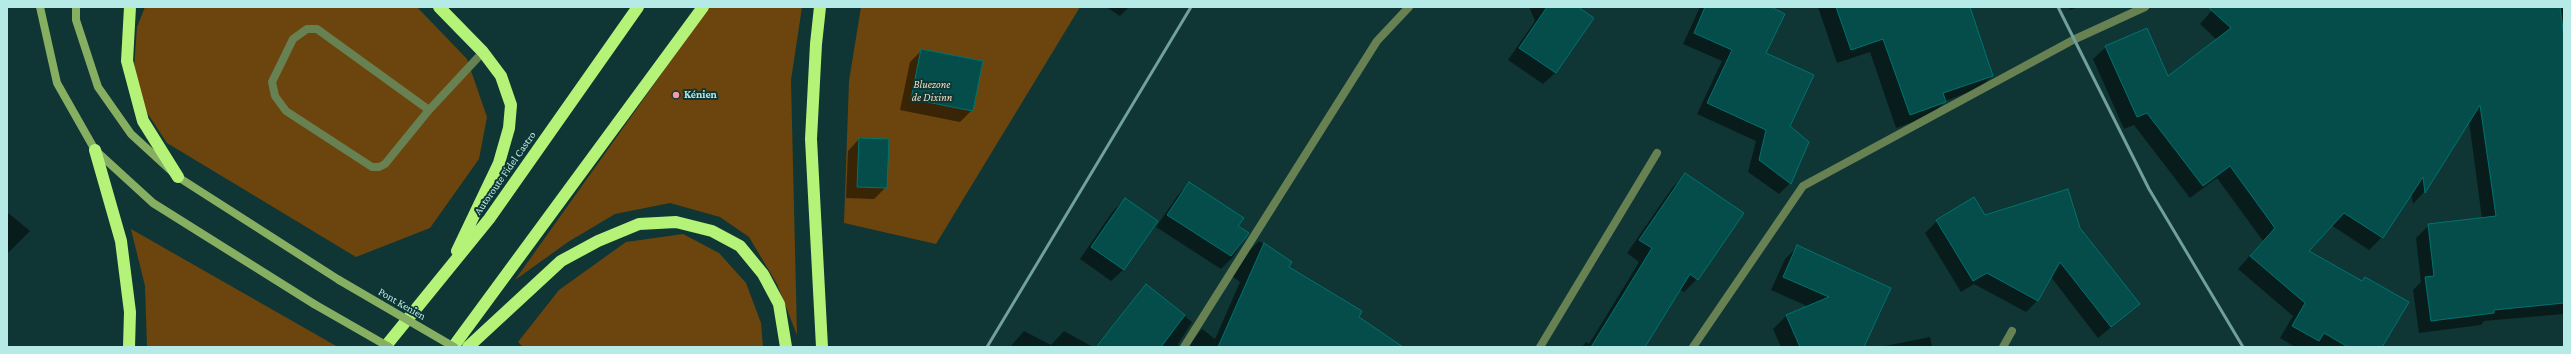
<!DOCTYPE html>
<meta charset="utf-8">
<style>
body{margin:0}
#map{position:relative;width:2571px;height:354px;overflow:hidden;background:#0f3634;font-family:"Crimson Pro",serif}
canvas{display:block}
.frame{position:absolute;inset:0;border:8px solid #b5eae6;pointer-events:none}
</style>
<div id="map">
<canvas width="2571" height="354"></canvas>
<div class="frame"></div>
</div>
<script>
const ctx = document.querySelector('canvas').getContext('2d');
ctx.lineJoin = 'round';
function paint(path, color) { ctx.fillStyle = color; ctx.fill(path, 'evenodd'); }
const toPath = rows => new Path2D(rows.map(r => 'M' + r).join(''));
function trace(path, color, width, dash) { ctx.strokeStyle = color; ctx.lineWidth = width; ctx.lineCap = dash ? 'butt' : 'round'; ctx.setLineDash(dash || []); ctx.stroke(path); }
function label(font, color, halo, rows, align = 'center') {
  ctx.font = font + ' "Crimson Pro",serif'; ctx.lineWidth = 4; ctx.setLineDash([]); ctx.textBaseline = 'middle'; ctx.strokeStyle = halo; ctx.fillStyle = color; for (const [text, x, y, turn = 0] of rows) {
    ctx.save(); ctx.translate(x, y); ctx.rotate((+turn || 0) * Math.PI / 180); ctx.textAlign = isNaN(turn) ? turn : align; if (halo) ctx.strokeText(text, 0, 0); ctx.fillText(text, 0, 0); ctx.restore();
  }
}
const green = toPath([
 [145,7,417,7,467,59,487,117,479,159,430,228,356,257,167,143,144,108,134,68,137,27],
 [709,7,802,7,791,80,797,335,777,284,749,237,720,217,670,203,615,214,568,242,515,280],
 [861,7,1080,7,936,244,844,223,849,81],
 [131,229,338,347,147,347,145,286],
 [683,234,719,253,746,283,761,323,763,347,523,347,518,342,559,290,626,242]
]);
const shadow = toPath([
 [1106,7,1129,7,1120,16],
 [1529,7,1576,7,1593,18,1555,73,1543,84,1508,60,1535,21],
 [1700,7,1765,7,1764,54,1789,127,1807,143,1790,183,1779,194,1748,172,1756,141,1697,114,1722,61,1683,44],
 [1818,7,1969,7,1992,76,1978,89,1945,101,1931,116,1896,128,1870,52,1837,63],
 [2069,7,2078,7,2070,10],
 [2215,7,2564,7,2564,314,2484,321,2481,325,2419,333,2413,290,2421,282,2416,238,2429,225,2482,219,2469,121,2424,192,2413,204,2411,193,2382,237,2369,250,2331,225,2308,252,2381,347,2295,347,2280,338,2293,316,2238,269,2263,241,2217,178,2190,198,2134,125,2124,129,2093,59,2106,47,2168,77,2217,40,2200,24],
 [922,50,972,110,960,122,900,110,910,62],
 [859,139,886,187,874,199,846,198,848,151],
 [1685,175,1697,279,1684,292,1679,289,1644,347,1582,347,1586,342,1589,344,1639,262,1627,253,1672,188],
 [1189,183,1248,234,1233,257,1221,269,1156,227,1178,195],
 [1973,198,1984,216,2080,228,2139,304,2098,338,2051,277,2038,300,2026,312,1974,284,1961,292,1925,233,1937,221],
 [1125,199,1157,221,1123,270,1111,281,1080,259,1113,211],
 [7,212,30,231,7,254],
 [1259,241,1291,262,1288,267,1357,317,1375,347,1187,347,1202,329,1215,339,1240,282,1232,276,1247,253],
 [1798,246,1863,347,1781,347,1773,329,1786,316,1809,307,1771,290,1785,259],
 [1146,286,1192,322,1178,344,1179,347,1095,347],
 [1024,331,1051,345,1064,331,1093,347,1010,347],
 [1930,337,1932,347,1880,347]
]);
const building = toPath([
 [1547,7,1578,7,1594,18,1556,73,1519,48,1547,7],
 [1705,7,1771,7,1785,14,1766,53,1814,75,1790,126,1809,142,1791,184,1759,160,1766,130,1707,103,1732,50,1694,33,1705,7],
 [1836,7,1970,7,1993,76,1943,93,1946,102,1910,115,1883,39,1851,50,1836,7],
 [2208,7,2560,7,2564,37,2564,303,2494,310,2494,313,2431,321,2425,277,2434,276,2428,224,2496,216,2480,105,2425,193,2423,177,2383,238,2344,213,2309,251,2362,281,2365,277,2409,302,2382,347,2348,347,2324,333,2319,341,2292,326,2305,303,2250,256,2275,228,2230,166,2203,186,2147,113,2137,117,2105,46,2147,28,2168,76,2231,28,2208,7],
 [921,49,983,61,973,111,911,99,921,49],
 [859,138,889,139,887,188,857,187,859,138],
 [1685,173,1744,213,1698,280,1690,274,1645,347,1591,347,1652,248,1639,240,1685,173],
 [1189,182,1244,218,1238,226,1249,233,1231,256,1167,215,1189,182],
 [2068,189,2080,228,2140,304,2111,327,2060,262,2038,301,1987,273,1973,281,1936,220,1974,197,1985,215,2068,189],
 [1125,198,1158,221,1124,270,1091,247,1125,198],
 [1264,243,1292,262,1289,267,1362,311,1359,317,1403,347,1218,347,1264,243],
 [1797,245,1891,288,1864,347,1800,347,1786,315,1829,297,1783,277,1797,245],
 [1146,284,1185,315,1161,347,1096,347,1146,284]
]);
const lane = toPath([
 [429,110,317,29,307,29,293,39,272,82,275,96,286,111,372,167,379,167,385,164,429,110,483,52],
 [2003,347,2012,331]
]);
const street = toPath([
 [1184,347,1377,41,1409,7],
 [1540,347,1657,153],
 [1693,347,1803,186,2073,40,2145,7]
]);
const secondary = toPath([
 [40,7,57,83,95,150,153,203,314,304],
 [76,7,76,20,98,87,131,134,178,177,339,280]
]);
const highway = toPath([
 [130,7,127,61,143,121,178,177],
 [439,7,483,52,501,76,511,105,509,128,499,163,457,251],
 [820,7,816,44,811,139,822,347],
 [95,150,121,241,130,312,129,347],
 [385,347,489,219,638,7],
 [453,347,703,7],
 [468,347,561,261,598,241,639,224,676,222,712,231,740,246,763,274,779,304,786,347]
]);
const rail = toPath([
 [2058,7,2149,189,2243,347],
 [987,347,1191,7]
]);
const secondaryBridge = toPath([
 [339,280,454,347],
 [314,304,389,347]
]);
const markers = [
 [676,95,4,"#f49aa6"]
];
const parkNames = [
 ["Bluezone",932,85],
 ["de Dixinn",932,98]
];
const poiNames = [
 ["Kénien",684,95]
];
const streetNames = [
 ["Autoroute Fidel Castro",505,173,-55],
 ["Pont Kenien",402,304,30]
];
paint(green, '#6b450d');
paint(shadow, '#0007');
paint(building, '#054d4b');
trace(building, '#00736f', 1);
trace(lane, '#688152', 8);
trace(street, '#688152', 8);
trace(secondary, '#87af62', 8);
trace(highway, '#b5f278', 12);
trace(rail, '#709f9c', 3);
trace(secondaryBridge, '#87af62', 8);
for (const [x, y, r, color] of markers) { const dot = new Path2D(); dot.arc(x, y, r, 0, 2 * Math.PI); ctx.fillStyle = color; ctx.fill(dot); trace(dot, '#0f3634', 1.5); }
label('italic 11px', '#fcdfbd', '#0f3634', parkNames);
label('bold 11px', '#b5eae6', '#0f3634', poiNames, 'left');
label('11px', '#b5eae6', '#0f3634', streetNames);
</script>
